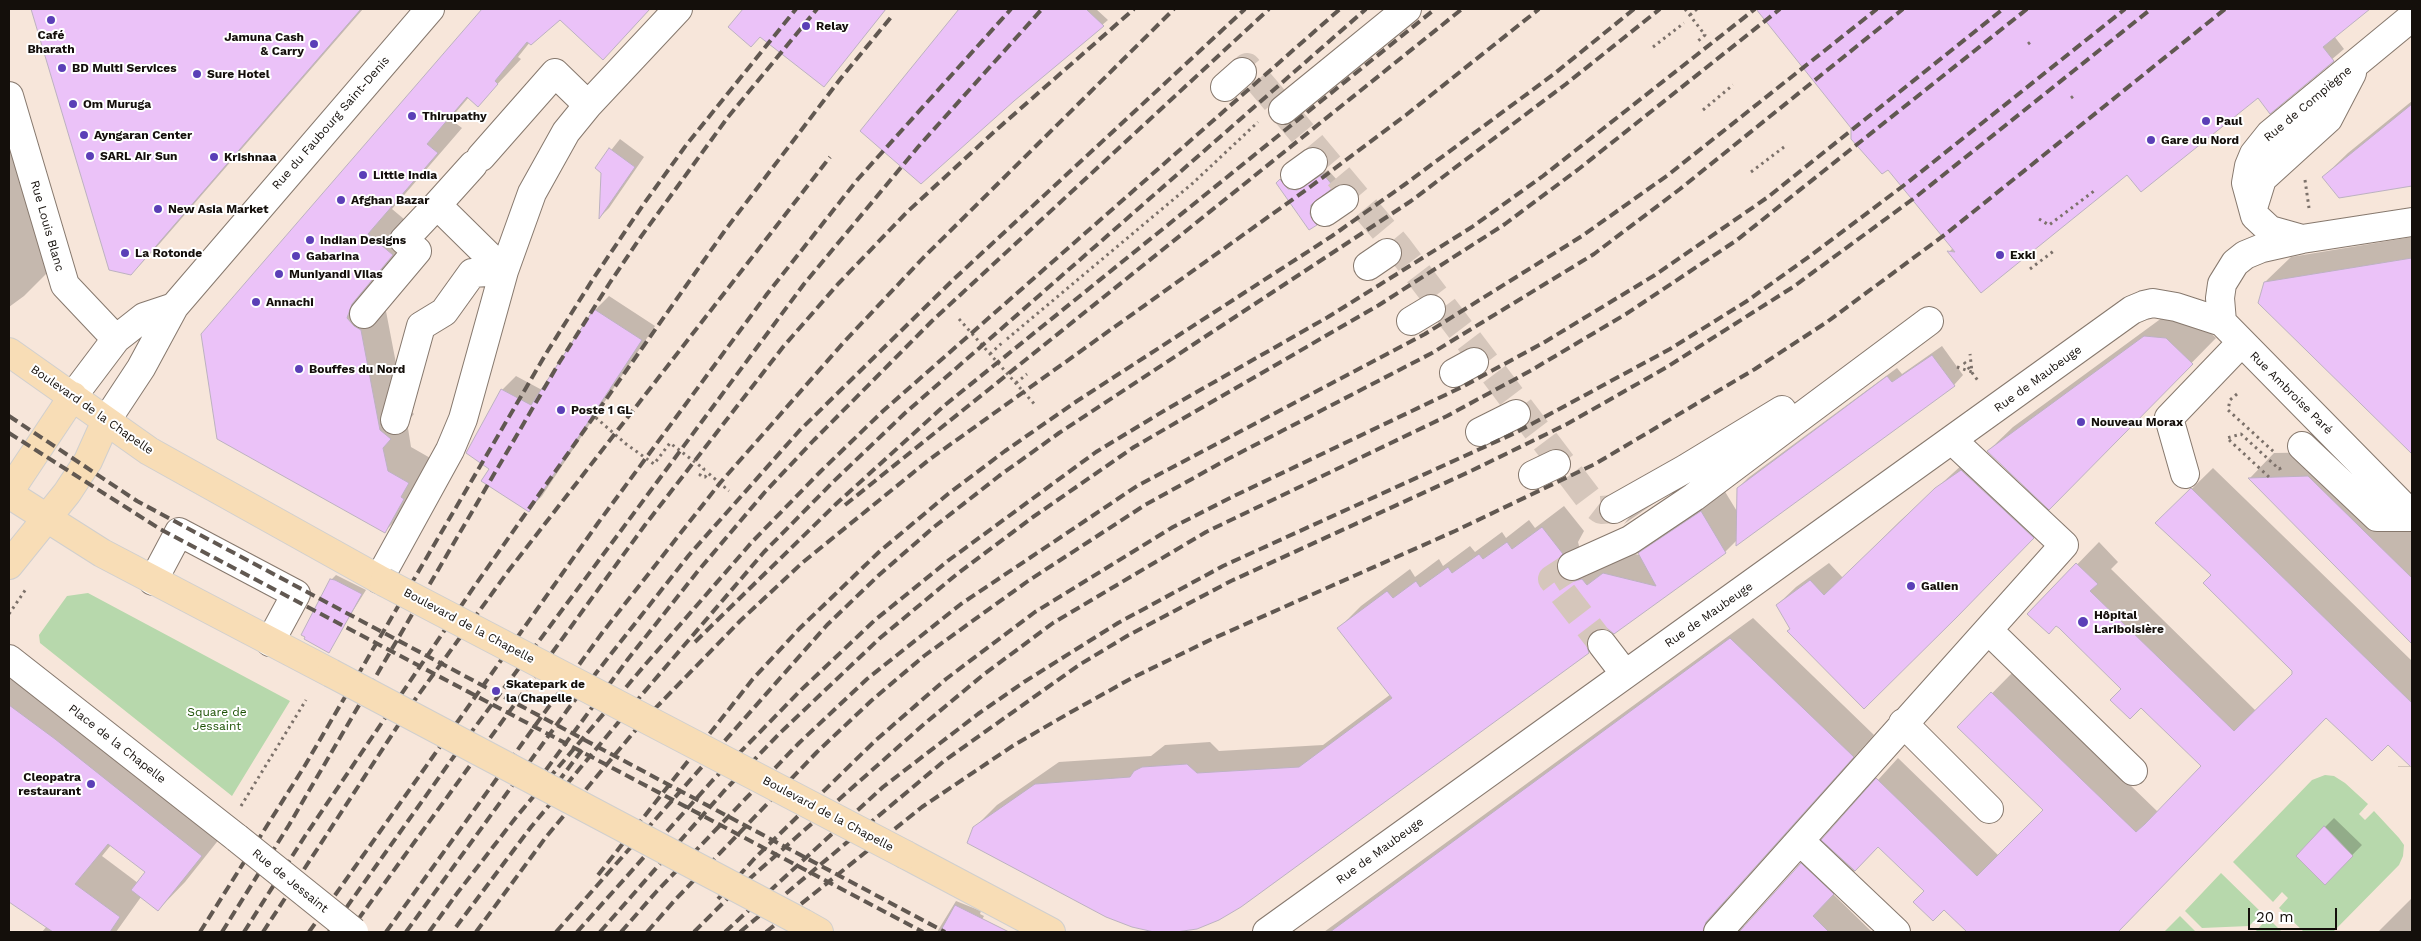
<!DOCTYPE html>
<meta charset="utf-8">
<style>
body{margin:0}
#map{position:relative;width:2421px;height:941px;overflow:hidden;background:#f7e6da;font-family:"Work Sans",sans-serif}
canvas{display:block}
.frame{position:absolute;inset:0;border:10px solid #140f0b;pointer-events:none}
.scale{position:absolute;left:2248px;top:908px;width:89px;height:22px;box-sizing:border-box;border:2px solid #140f0b;border-top:0;padding-left:6px;font-size:15px;line-height:18px;white-space:nowrap;color:#140f0b;-webkit-text-stroke:4px #fff;paint-order:stroke}
</style>
<div id="map">
<canvas width="2421" height="941"></canvas>
<div class="frame"></div>
<div class="scale">20 m</div>
</div>
<script>
const ctx = document.querySelector('canvas').getContext('2d');
ctx.lineJoin = 'round';
function paint(path, color) { ctx.fillStyle = color; ctx.fill(path, 'evenodd'); }
const toPath = rows => new Path2D(rows.map(r => 'M' + r).join(''));
function trace(path, color, width, dash) { ctx.strokeStyle = color; ctx.lineWidth = width; ctx.lineCap = dash ? 'butt' : 'round'; ctx.setLineDash(dash || []); ctx.stroke(path); }
function label(font, color, halo, rows, align = 'center') {
  ctx.font = font + ' "Work Sans",sans-serif'; ctx.lineWidth = 4; ctx.setLineDash([]); ctx.textBaseline = 'middle'; ctx.strokeStyle = halo; ctx.fillStyle = color; for (const [text, x, y, turn = 0] of rows) {
    ctx.save(); ctx.translate(x, y); ctx.rotate((+turn || 0) * Math.PI / 180); ctx.textAlign = isNaN(turn) ? turn : align; if (halo) ctx.strokeText(text, 0, 0); ctx.fillText(text, 0, 0); ctx.restore();
  }
}
const green = toPath([
 [88,593,290,701,232,796,40,643,39,635,67,596],
 [2325,775,2334,776,2345,783,2368,804,2359,814,2365,820,2374,811,2399,838,2404,845,2403,856,2399,865,2333,932,2304,932,2279,908,2288,898,2282,892,2273,902,2233,862,2312,780],
 [2221,873,2262,913,2249,926,2202,928,2185,911],
 [2180,916,2196,932,2164,932],
 [2268,918,2282,932,2255,932]
]);
const shadow = toPath([
 [32,9,363,9,155,249,131,274,110,269],
 [483,9,650,9,627,34,560,18,530,42,518,57,521,59,478,105,469,97,450,119,462,128,392,209,417,230,376,278,370,293,385,306,404,405,414,414,407,422,411,447,432,459,409,507,385,531,202,334],
 [745,9,886,9,828,80,760,35,729,27],
 [962,9,1096,9,1108,20,1013,100,862,131],
 [1757,9,2368,9,2334,36,2344,49,2270,112,2258,96,2127,174,1981,291,1949,252,1953,248],
 [2412,101,2412,185,2339,197,2323,177,2348,153],
 [9,138,49,271,24,296,9,307],
 [620,139,644,157,609,208,601,216,602,172,597,168],
 [1328,170,1338,181,1315,200,1314,209,1320,219,1316,224,1277,183,1285,176,1293,185,1303,186],
 [2412,237,2412,452,2259,303,2265,282,2291,257],
 [609,296,655,326,542,496,528,510,490,469,502,390,516,376,542,390,595,310],
 [2170,312,2191,314,2216,338,2074,483,1988,451,2013,427],
 [1942,346,1963,375,1954,385,1737,540,1725,552,1610,630,1588,652,1227,915,974,828,997,805,1059,762,1151,756,1165,745,1210,742,1219,751,1323,745,1391,694,1339,628,1361,606,1410,569,1415,577,1439,559,1443,566,1470,546,1475,552,1502,532,1506,538,1529,520,1535,528,1564,506,1584,531,1578,542,1580,550,1627,552,1639,555,1662,531,1724,490,1738,513,1738,488,1748,478,1897,368,1902,374],
 [2333,452,2412,528,2411,641,2250,478,2274,453],
 [1963,464,2051,519,1976,597,1791,629,1777,605,1796,587,1829,563,1843,578,1899,522],
 [2213,468,2412,661,2412,766,2389,743,2327,716,2117,932,1968,932,1879,846,1833,894,1872,932,1324,932,1753,618,1874,735,1727,899,1724,907,1737,926,1745,926,1898,758,1999,856,2045,810,1959,727,2013,672,2158,812,2203,766,2060,627,2029,614,2099,542,2118,562,2111,569,2256,711,2293,674,2293,671,2212,575,2157,523],
 [1663,496,1659,500,1624,524,1633,513],
 [336,575,366,590,328,651,331,580],
 [9,661,228,828,185,882,158,910,141,897,116,932,42,932,47,926,9,901],
 [111,845,147,872,138,883,102,856],
 [2334,818,2362,845,2325,883,2325,827],
 [2412,898,2412,932,2378,932],
 [956,901,981,911,980,914,984,916,975,932,937,932]
]);
const building = toPath([
 [31,9,361,9,131,275,109,270,31,9],
 [482,9,650,9,603,60,560,20,531,45,527,42,495,81,498,84,478,107,467,97,427,144,438,153,368,234,393,255,352,304,347,318,354,326,361,330,380,430,391,439,383,448,388,471,409,483,401,497,404,499,385,533,217,439,201,334,482,9],
 [743,9,886,9,824,87,760,37,751,47,728,27,743,9],
 [959,9,1086,9,1104,26,1014,101,921,184,860,131,959,9],
 [1756,9,2370,9,2323,47,2334,61,2270,114,2258,98,2141,192,2127,175,1981,293,1947,251,1955,252,1888,170,1882,174,1851,139,1851,128,1756,9],
 [2412,104,2412,186,2339,198,2322,177,2412,104],
 [609,148,635,167,599,219,601,173,595,168,609,148],
 [1323,174,1334,187,1311,205,1310,214,1317,225,1309,230,1276,183,1280,179,1288,189,1297,190,1323,174],
 [2412,258,2412,454,2258,303,2264,282,2412,258],
 [594,309,642,340,529,512,481,481,489,469,466,453,501,389,531,405,594,309],
 [2144,336,2166,338,2193,364,2049,510,1987,451,2144,336],
 [1932,355,1955,386,1736,546,1737,488,1887,376,1892,382,1932,355],
 [1961,470,2034,538,1957,617,1864,709,1787,631,1790,629,1776,605,1810,580,1824,595,1935,488,1961,470],
 [2308,476,2412,578,2412,644,2248,478,2308,476],
 [2191,488,2412,703,2412,768,2388,745,2372,761,2326,718,2118,932,1967,932,1944,910,1933,921,1913,902,1924,891,1878,847,1855,871,1821,840,1876,778,1977,876,2043,810,1957,727,1991,692,2136,832,2145,824,2201,766,2141,708,2130,719,2110,700,2121,689,2059,628,2056,626,2049,634,2027,614,2076,563,2098,584,2090,591,2234,731,2292,674,2292,671,2203,583,2211,575,2155,523,2191,488],
 [1701,511,1726,553,1614,634,1608,629,1600,629,1593,631,1587,638,1587,646,1589,653,1241,907,1219,920,1197,929,1176,932,1154,932,1132,927,1106,917,967,843,973,827,1035,784,1130,777,1134,771,1142,767,1187,764,1197,773,1299,767,1392,698,1337,628,1387,591,1393,598,1416,581,1420,587,1448,567,1452,573,1479,554,1483,559,1507,542,1512,549,1542,527,1563,554,1556,565,1558,573,1563,579,1571,582,1582,579,1587,585,1603,573,1656,586,1638,553,1701,511],
 [330,579,335,580,362,594,329,653,304,639,305,637,301,635,330,579],
 [1730,638,1854,757,1706,922,1703,932,1330,932,1730,638],
 [9,705,55,739,202,856,158,911,131,890,145,872,108,844,75,884,120,917,110,932,53,932,9,902,9,705],
 [2324,826,2353,856,2325,885,2296,856,2324,826],
 [1801,863,1834,894,1813,916,1829,932,1739,932,1801,863],
 [955,905,1009,932,940,932,955,905]
]);
const minorTunnel = toPath([
 [1228,84,1247,67,1398,247,1592,503,1601,510,1614,509],
 [1572,566,1552,579,1602,644],
 [2412,767,2412,766]
]);
const path = toPath([
 [1685,9,1705,35,1698,41],
 [1690,15,1697,9],
 [2028,44,2033,40],
 [1653,47,1684,23],
 [2071,98,2076,94],
 [1703,110,1733,85],
 [1751,172,1784,147],
 [2305,180,2309,208],
 [2039,219,2049,225,2094,191],
 [2030,269,2055,250],
 [959,319,1036,406],
 [1007,339,1193,183,1258,122],
 [990,354,1003,342],
 [1964,362,1979,382],
 [1957,367,1972,372,1970,354],
 [1016,383,1027,374],
 [2237,394,2230,400,2228,410,2274,452],
 [586,409,626,444,654,464,670,443,704,469,700,475,705,477,708,473,729,491],
 [2269,477,2227,438,2241,434,2279,469,2283,467],
 [9,614,26,589],
 [241,806,306,700]
]);
const minor = toPath([
 [1225,87,1242,72],
 [9,96,65,285,116,339],
 [1283,110,1407,9],
 [481,157,555,73,588,105],
 [1295,175,1313,162],
 [437,205,473,165],
 [2253,208,2262,179,2328,119,2352,73],
 [1325,212,1344,199],
 [2302,239,2270,230,2255,216,2246,183,2249,166,2254,154,2270,134,2412,17],
 [1368,266,1387,253],
 [364,314,417,251,404,240,437,205,504,271,472,273,444,312,421,326,395,420],
 [1411,321,1431,309],
 [2222,322,2220,298,2222,284,2235,263,2245,255,2262,248,2302,239,2412,222],
 [1454,373,1474,362],
 [73,396,116,339,144,317,174,307],
 [106,421,141,368,174,307,430,9],
 [1480,432,1516,414],
 [2302,446,2377,517,2412,517],
 [2185,474,2169,418,2241,343],
 [1533,475,1556,464],
 [1614,509,1685,469,1782,410,1791,424,1929,321],
 [1572,566,1630,540,1694,497,1791,424],
 [379,579,450,450,463,419,504,271,532,193,566,132,588,105,678,9],
 [153,581,179,532,296,594,270,642],
 [1988,630,2133,771],
 [1602,644,1625,674],
 [9,659,237,838],
 [1903,723,1989,809],
 [1800,841,1896,932],
 [1267,932,2132,310,2144,305,2153,303,2176,307,2222,322,2412,515],
 [1718,932,2064,545,1952,440]
]);
const major = toPath([
 [9,352,149,451,384,582],
 [9,492,73,396],
 [9,494,102,553,331,673],
 [9,565,67,493,88,461,106,421],
 [906,855,1051,932],
 [803,923,819,932]
]);
const rail = toPath([
 [9,416,137,501,189,529,945,932],
 [9,433,160,529,923,932],
 [845,505,1462,9],
 [695,642,836,504,945,405,1435,9],
 [537,782,628,659,698,571,765,492,814,440,932,321,1269,9],
 [549,794,585,746],
 [598,875,752,680,799,629,879,552,948,494,1005,451,1077,401,1332,236,1404,185,1554,74,1634,9],
 [455,896,517,816,644,666,752,542,820,472,883,411,1340,9],
 [718,899,754,859,876,740,946,679,1035,612,1173,527,1234,496,1462,387,1543,343,1655,275,1768,197,2003,9],
 [456,927,531,827,622,718,764,552,833,482,904,414,1366,9],
 [200,932,304,767,547,352,593,279,643,205,687,144,796,9],
 [222,932,289,825,559,363,609,284,640,238,728,117,817,9],
 [244,932,305,836,476,584,726,229,841,78,892,16],
 [263,932,414,701,509,570,830,157],
 [309,932,598,523,767,294,858,179,1011,9],
 [329,932,467,738,804,284,918,147,1042,9],
 [349,932,645,525,783,347,838,284,906,213,995,131,1134,9],
 [386,932,602,633,720,483,844,342,923,258,1174,9],
 [406,932,568,709,618,645,689,555,800,430,954,279,1245,9],
 [429,932,458,892],
 [476,932,546,837,644,720,740,621,802,563,930,459,1310,187,1406,115,1539,9],
 [556,932,827,625,879,575,934,527,999,476,1059,433,1411,201,1566,84,1660,9],
 [577,932,712,781,801,690,875,620,949,560,1096,452,1167,409,1328,317,1472,227,1543,176,1755,9],
 [600,932,724,791,780,733,880,638,957,574,1033,517,1134,447,1379,305,1505,224,1580,168,1780,9],
 [621,932,657,891,799,743,867,679,961,604,1137,486,1425,334,1582,236,1668,175,1877,9],
 [647,932,675,900,817,752,871,701,924,656,1028,581,1145,505,1226,460,1432,353,1594,254,1680,189,1903,9],
 [694,932,730,896,923,725,983,675,1053,623,1206,532,1447,416,1530,371,1626,314,1737,240,2027,9],
 [725,932,883,787,978,714,1024,682,1118,623,1223,566,1515,433,1670,349,1747,301,1810,256,1907,183,2125,9],
 [740,932,944,761,1079,665,1127,636,1231,581,1471,471,1567,424,1667,367,1793,287,1917,196,2151,9],
 [766,932,922,807,1014,745,1071,712,1132,678,1212,639,1455,531,1595,464,1755,369,1827,322,1947,233,2225,9]
]);
const minorBridge = toPath([
 [237,838,354,932]
]);
const majorBridge = toPath([
 [384,582,906,855],
 [331,673,803,923]
]);
const markers = [
 [51,20,5,"#5b3fb7"],
 [806,26,5,"#5b3fb7"],
 [314,44,5,"#5b3fb7"],
 [62,68,5,"#5b3fb7"],
 [197,74,5,"#5b3fb7"],
 [73,104,5,"#5b3fb7"],
 [412,116,5,"#5b3fb7"],
 [2206,121,5,"#5b3fb7"],
 [84,135,5,"#5b3fb7"],
 [2151,140,5,"#5b3fb7"],
 [90,156,5,"#5b3fb7"],
 [214,157,5,"#5b3fb7"],
 [363,175,5,"#5b3fb7"],
 [341,200,5,"#5b3fb7"],
 [158,209,5,"#5b3fb7"],
 [310,240,5,"#5b3fb7"],
 [125,253,5,"#5b3fb7"],
 [2000,255,5,"#5b3fb7"],
 [296,256,5,"#5b3fb7"],
 [279,274,5,"#5b3fb7"],
 [256,302,5,"#5b3fb7"],
 [299,369,5,"#5b3fb7"],
 [561,410,5,"#5b3fb7"],
 [2081,422,5,"#5b3fb7"],
 [1911,586,5,"#5b3fb7"],
 [2083,622,6,"#5b3fb7"],
 [496,691,5,"#5b3fb7"],
 [91,784,5,"#5b3fb7"]
];
const poiNames = [
 ["Relay",816,26],
 ["Café",51,35,"center"],
 ["Bharath",51,49,"center"],
 ["Jamuna Cash",304,37,"right"],
 ["& Carry",304,51,"right"],
 ["BD Multi Services",72,68],
 ["Sure Hotel",207,74],
 ["Om Muruga",83,104],
 ["Thirupathy",422,116],
 ["Paul",2216,121],
 ["Ayngaran Center",94,135],
 ["Gare du Nord",2161,140],
 ["SARL Air Sun",100,156],
 ["Krishnaa",224,157],
 ["Little India",373,175],
 ["Afghan Bazar",351,200],
 ["New Asia Market",168,209],
 ["Indian Designs",320,240],
 ["La Rotonde",135,253],
 ["Exki",2010,255],
 ["Gabarina",306,256],
 ["Muniyandi Vilas",289,274],
 ["Annachi",266,302],
 ["Bouffes du Nord",309,369],
 ["Poste 1 GL",571,410],
 ["Nouveau Morax",2091,422],
 ["Galien",1921,586],
 ["Hôpital",2094,615],
 ["Lariboisière",2094,629],
 ["Skatepark de",506,684],
 ["la Chapelle",506,698],
 ["Cleopatra",81,777,"right"],
 ["restaurant",81,791,"right"]
];
const streetNames = [
 ["Rue de Compiègne",2308,104,-40],
 ["Rue du Faubourg Saint-Denis",331,123,-49],
 ["Rue Louis Blanc",47,226,74],
 ["Rue de Maubeuge",2038,379,-36],
 ["Rue Ambroise Paré",2291,393,45],
 ["Boulevard de la Chapelle",92,410,35],
 ["Rue de Maubeuge",1709,615,-35],
 ["Boulevard de la Chapelle",469,626,28],
 ["Place de la Chapelle",117,744,38],
 ["Boulevard de la Chapelle",828,814,28],
 ["Rue de Maubeuge",1380,851,-36],
 ["Rue de Jessaint",290,881,39]
];
const parkNames = [
 ["Square de",217,712],
 ["Jessaint",217,726]
];
paint(green, '#b7d8ac');
paint(shadow, '#0003');
paint(building, '#ebc2f8');
trace(building, '#bcb1c0', 1);
trace(minorTunnel, '#d5c6bb', 28, [28, 14]);
trace(minor, '#86786d', 30);
trace(major, '#d0cfce', 30);
trace(path, '#7c716a', 3, [2.5, 4]);
trace(minor, '#fff', 28);
trace(major, '#f8ddb6', 28);
trace(rail, '#615851', 4, [10, 5]);
trace(minorBridge, '#86786d', 30, []);
trace(majorBridge, '#d0cfce', 30, []);
trace(minorBridge, '#fff', 28);
trace(majorBridge, '#f8ddb6', 28);
for (const [x, y, r, color] of markers) { const dot = new Path2D(); dot.arc(x, y, r, 0, 2 * Math.PI); ctx.fillStyle = color; ctx.fill(dot); trace(dot, '#fff', 2); }
label('bold 12px', '#140f0b', '#fff', poiNames, 'left');
label('12px', '#140f0b', '#fff', streetNames);
label('12px', '#1e5206', '#fff', parkNames);
</script>
